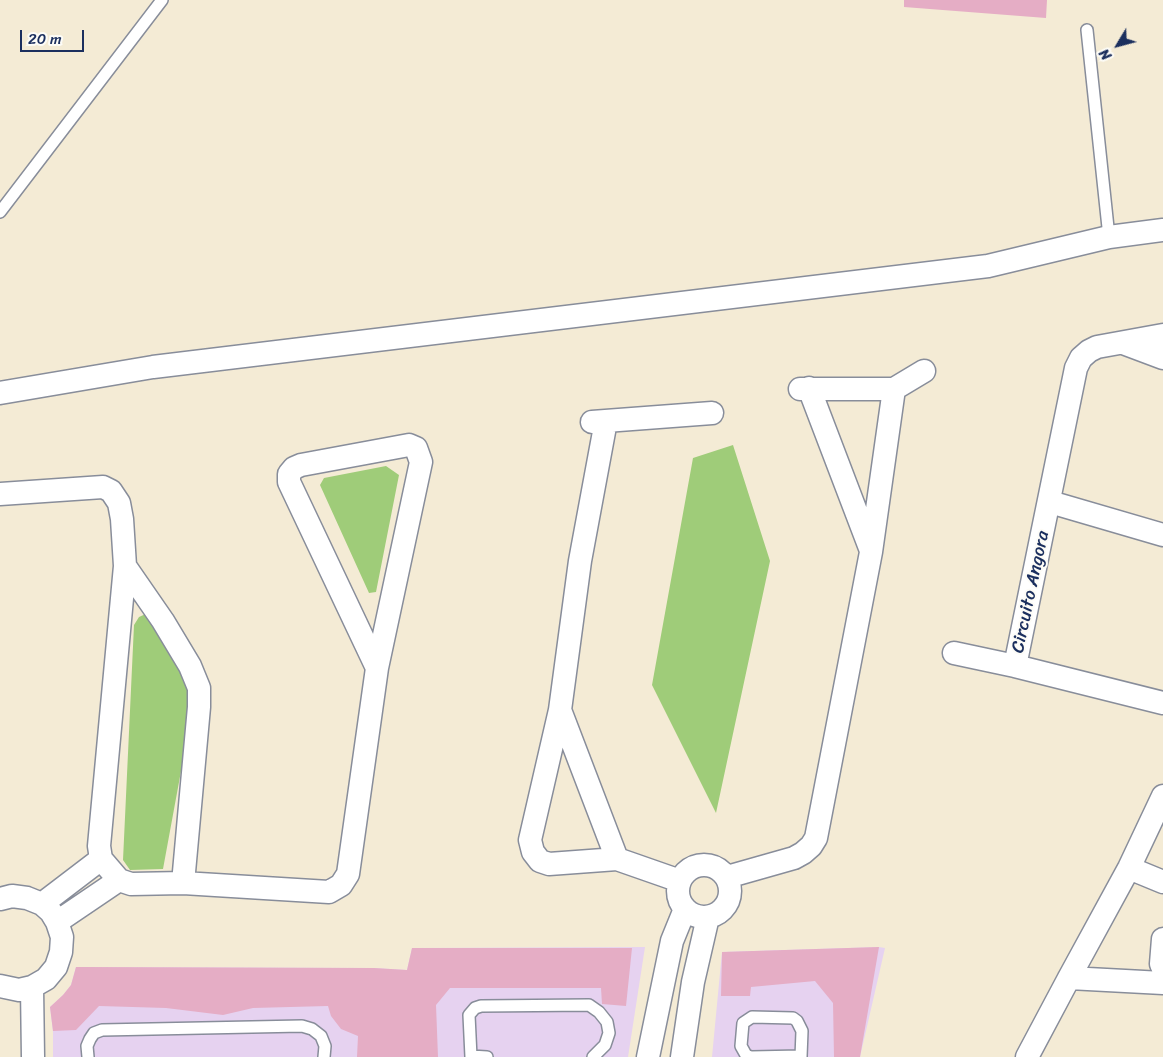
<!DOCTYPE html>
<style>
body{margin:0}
#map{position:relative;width:1163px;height:1057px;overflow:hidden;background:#f4ebd5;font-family:Sriracha,sans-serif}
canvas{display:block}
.north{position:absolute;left:1093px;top:20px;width:50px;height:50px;-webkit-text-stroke:4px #fdfcf7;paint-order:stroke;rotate:233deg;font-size:14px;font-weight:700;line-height:20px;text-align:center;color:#1b2f5e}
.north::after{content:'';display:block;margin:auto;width:18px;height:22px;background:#1b2f5e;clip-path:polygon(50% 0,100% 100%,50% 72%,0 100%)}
.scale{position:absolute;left:20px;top:30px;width:64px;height:22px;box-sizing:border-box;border:2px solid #1b2f5e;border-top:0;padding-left:6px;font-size:15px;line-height:18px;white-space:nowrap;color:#1b2f5e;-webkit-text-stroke:4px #fdfcf7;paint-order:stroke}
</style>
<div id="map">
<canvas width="1163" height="1057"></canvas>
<div class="north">N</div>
<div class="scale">20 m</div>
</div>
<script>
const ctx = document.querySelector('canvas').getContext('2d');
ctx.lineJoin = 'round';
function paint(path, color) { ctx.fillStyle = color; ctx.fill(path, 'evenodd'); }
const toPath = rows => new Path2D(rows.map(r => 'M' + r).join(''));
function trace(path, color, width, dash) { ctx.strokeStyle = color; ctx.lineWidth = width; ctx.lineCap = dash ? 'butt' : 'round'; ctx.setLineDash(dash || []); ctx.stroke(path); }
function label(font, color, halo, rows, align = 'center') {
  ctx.font = font + ' Sriracha,sans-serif'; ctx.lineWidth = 4; ctx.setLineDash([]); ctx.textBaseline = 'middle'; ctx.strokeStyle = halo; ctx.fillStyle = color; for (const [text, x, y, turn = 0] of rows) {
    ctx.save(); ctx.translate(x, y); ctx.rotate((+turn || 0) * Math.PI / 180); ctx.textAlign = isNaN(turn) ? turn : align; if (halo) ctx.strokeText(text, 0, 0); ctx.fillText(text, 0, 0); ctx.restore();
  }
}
const built = toPath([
 [645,947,628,1057,53,1057,53,1032,50,1007,63,995,71,985,76,967,374,968,407,970,412,948],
 [879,947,885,948,860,1057,712,1057,722,952]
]);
const green = toPath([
 [733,445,770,561,716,813,652,685,693,458],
 [386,466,399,475,376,592,369,593,320,485,324,478],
 [150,612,195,695,163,869,130,870,123,860,134,625,139,617]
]);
const building = toPath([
 [904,0,1047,0,1046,18,904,7],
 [879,947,860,1057,834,1057,833,1003,815,981,751,987,750,996,721,996,722,952],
 [412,948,632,948,626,1006,602,1004,601,988,450,988,436,1005,438,1057,357,1057,358,1036,341,1029,331,1016,328,1006,253,1008,223,1015,166,1008,99,1006,76,1030,53,1031,50,1007,63,995,71,985,76,967,374,968,407,970]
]);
const service = toPath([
 [1087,30,1109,237],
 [0,212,162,0],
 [471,1056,487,1057],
 [88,1057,87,1046,90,1039,94,1033,102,1030,302,1026,312,1029,321,1036,325,1046,324,1057],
 [471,1057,469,1015,475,1008,481,1006,589,1005,599,1012,607,1022,609,1033,605,1045,593,1057],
 [751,1057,746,1055,741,1046,743,1023,752,1017,793,1018,797,1021,802,1031,801,1057],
 [751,1057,801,1056]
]);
const minor = toPath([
 [1123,343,1163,358],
 [809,388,870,548],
 [800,389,894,389],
 [0,393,153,367,988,266,1109,237,1163,230],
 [606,421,580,561,560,710,530,840,533,852,540,861,549,864,617,859,680,881],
 [592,422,712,413],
 [0,494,103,487,111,491,119,503,122,519,125,566,99,846,101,859,119,880,131,884,183,883,329,892,341,885,348,874,377,668,421,462,416,448,409,445,301,465,294,468,289,474,289,482,377,668],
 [1050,502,1163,535],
 [125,566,163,621,190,666,199,688,199,707,183,883],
 [954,653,1015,666,1163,703],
 [1015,666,1076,368,1081,358,1089,351,1097,347,1163,335],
 [560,710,617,859],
 '678 891a26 26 0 1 1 52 0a26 26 0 1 1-52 0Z',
 [1129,868,1163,882],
 [727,877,794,858,803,853,811,846,816,838,871,552,894,389,924,371],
 [0,899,12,896,27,898,42,904,51,912,57,922,62,937,61,952,56,967,46,979,32,987,19,990,0,986],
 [42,904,101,859],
 [57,922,119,880],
 [1163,939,1161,964,1163,968],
 [1069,978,1163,983],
 [32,987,33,1057],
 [648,1057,672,941,685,909],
 [682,1057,693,982,708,917],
 [1027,1057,1069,978,1129,868,1163,796]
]);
const streetNames = [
 ["Circuito Angora",1031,592,-78]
];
paint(built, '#e6d2f0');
paint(green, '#9fcc79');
paint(building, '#e5adc5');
trace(service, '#888d9a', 14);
trace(minor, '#888d9a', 25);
trace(service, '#fff', 11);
trace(minor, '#fff', 22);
label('18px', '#1b2f5e', '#fdfcf7', streetNames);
</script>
